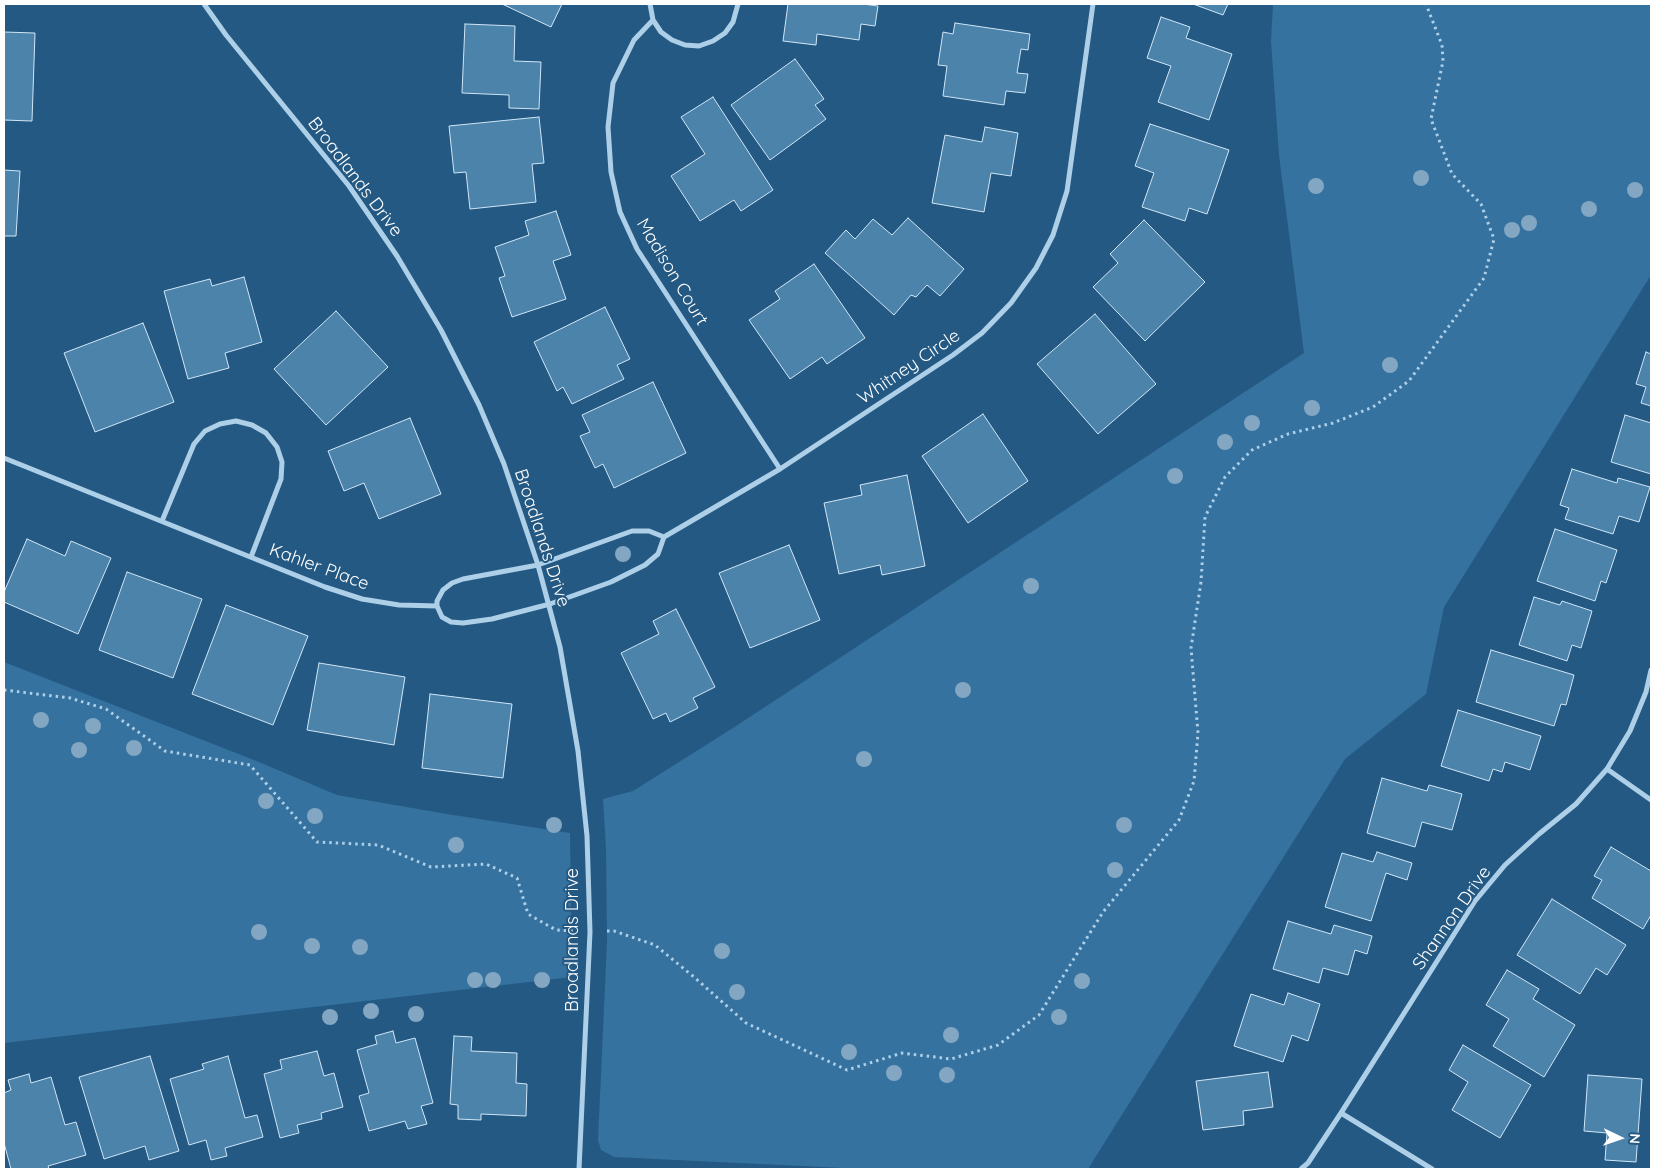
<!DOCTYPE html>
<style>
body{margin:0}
#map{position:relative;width:1655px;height:1173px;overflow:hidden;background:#245983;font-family:Quicksand,sans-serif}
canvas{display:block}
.frame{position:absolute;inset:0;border:5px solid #fff;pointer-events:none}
.north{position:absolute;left:1595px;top:1113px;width:50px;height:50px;-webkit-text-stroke:4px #245983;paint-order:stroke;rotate:93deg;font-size:14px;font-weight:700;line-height:20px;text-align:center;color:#fff}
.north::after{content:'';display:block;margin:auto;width:18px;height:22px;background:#fff;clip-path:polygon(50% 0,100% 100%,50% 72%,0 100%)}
</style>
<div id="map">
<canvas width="1655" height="1173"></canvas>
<div class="frame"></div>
<div class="north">N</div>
</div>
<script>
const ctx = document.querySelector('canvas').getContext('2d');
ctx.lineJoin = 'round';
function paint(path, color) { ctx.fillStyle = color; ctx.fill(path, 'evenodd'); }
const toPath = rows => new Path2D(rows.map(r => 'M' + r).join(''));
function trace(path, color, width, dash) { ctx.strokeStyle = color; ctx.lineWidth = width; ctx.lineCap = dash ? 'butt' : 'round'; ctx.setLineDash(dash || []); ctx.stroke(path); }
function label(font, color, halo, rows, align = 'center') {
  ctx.font = font + ' Quicksand,sans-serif'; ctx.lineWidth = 4; ctx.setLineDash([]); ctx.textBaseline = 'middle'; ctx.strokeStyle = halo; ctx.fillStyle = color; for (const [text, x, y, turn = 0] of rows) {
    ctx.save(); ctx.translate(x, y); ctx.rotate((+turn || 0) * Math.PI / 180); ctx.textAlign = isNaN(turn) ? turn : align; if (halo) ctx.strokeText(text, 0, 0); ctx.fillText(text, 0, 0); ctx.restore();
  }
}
const green = toPath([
 [1273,4,1651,4,1651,275,1444,607,1426,694,1345,759,1088,1169,864,1169,614,1157,601,1150,598,1140,607,942,606,849,603,799,633,791,736,726,1304,353,1279,155,1271,41],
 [4,662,259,762,337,795,447,814,570,833,572,977,4,1043]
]);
const building = toPath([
 [502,4,562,4,551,27,502,4],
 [788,4,863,4,878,6,875,26,861,24,859,40,817,34,816,45,783,41,788,4],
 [1193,4,1228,4,1223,15,1193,4],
 [1161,17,1190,27,1186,38,1232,54,1209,120,1158,102,1171,66,1147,58,1161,17],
 [955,23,1030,34,1028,50,1021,49,1017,73,1028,74,1025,93,1006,91,1004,105,943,96,947,66,938,65,943,32,953,34,955,23],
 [465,24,515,26,514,61,541,62,539,109,509,108,509,95,462,93,465,24],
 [4,32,35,33,32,121,4,120,4,32],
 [795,59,824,99,815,105,826,119,770,160,731,105,795,59],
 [713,97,773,190,741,211,734,200,700,221,671,176,705,154,681,117,713,97],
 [539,117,544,163,532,164,536,202,470,209,466,172,454,173,449,126,539,117],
 [1150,124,1229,150,1207,214,1189,208,1185,221,1142,207,1154,173,1135,166,1150,124],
 [985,127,1018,133,1011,176,991,173,984,212,932,203,945,135,982,142,985,127],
 [4,170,20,171,16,236,4,236,4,170],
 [556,211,571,255,553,261,566,299,512,317,499,278,505,276,495,247,529,235,525,221,556,211],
 [908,218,964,269,940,296,927,285,916,297,911,295,894,315,825,253,846,230,855,239,873,219,892,235,908,218],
 [1144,220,1205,282,1145,341,1093,287,1118,263,1110,254,1144,220],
 [814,264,865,338,827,364,822,357,790,379,749,320,780,299,775,291,814,264],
 [244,277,262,342,225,353,229,368,188,379,164,291,210,279,212,286,244,277],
 [605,307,630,359,617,365,624,379,572,404,563,387,557,391,534,342,605,307],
 [336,311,388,367,326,425,274,369,336,311],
 [1095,314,1156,384,1098,434,1037,364,1095,314],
 [143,323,174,402,95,432,64,353,143,323],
 [1646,352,1651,354,1651,406,1641,403,1646,387,1636,384,1646,352],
 [653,382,686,453,614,488,603,464,595,468,580,436,590,432,582,415,653,382],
 [983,414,1028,481,968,523,922,456,983,414],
 [1625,415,1651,423,1651,474,1611,462,1625,415],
 [410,418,441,494,379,519,364,483,344,491,328,451,410,418],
 [1572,469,1617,483,1618,478,1650,487,1639,522,1619,516,1613,534,1565,519,1569,508,1560,505,1572,469],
 [907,475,925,566,882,575,880,565,839,574,824,503,862,495,860,485,907,475],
 [1555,529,1617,550,1606,583,1601,581,1595,601,1537,581,1555,529],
 [27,539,65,556,71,541,111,558,78,634,4,602,4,592,27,539],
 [789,545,820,620,750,648,719,573,789,545],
 [127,572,202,599,173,678,99,650,127,572],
 [1534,597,1560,605,1562,601,1592,611,1581,648,1572,645,1567,661,1519,645,1534,597],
 [226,605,308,636,273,725,192,694,226,605],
 [676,609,715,687,693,698,698,708,670,722,666,713,653,719,621,653,659,634,653,621,676,609],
 [1491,650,1574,675,1566,705,1561,704,1554,726,1476,702,1491,650],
 [319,663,405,677,394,745,307,730,319,663],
 [430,694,512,704,503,778,422,768,430,694],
 [1458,710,1541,736,1530,770,1505,762,1502,772,1493,769,1489,781,1441,766,1458,710],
 [1382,778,1427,791,1429,785,1462,794,1452,830,1422,822,1415,847,1367,833,1382,778],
 [1611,847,1651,871,1651,915,1643,929,1592,898,1602,880,1594,876,1611,847],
 [1377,852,1412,863,1407,880,1386,873,1371,921,1325,907,1342,853,1373,862,1377,852],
 [1552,899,1626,945,1607,975,1596,968,1580,994,1517,955,1552,899],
 [1288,921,1331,934,1334,925,1372,936,1367,954,1355,950,1348,975,1323,968,1319,983,1273,969,1288,921],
 [1507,970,1539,989,1533,999,1575,1025,1544,1077,1493,1046,1509,1019,1486,1005,1507,970],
 [1288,993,1320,1004,1308,1041,1292,1035,1283,1062,1234,1046,1251,994,1284,1005,1288,993],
 [393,1031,396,1043,415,1038,433,1103,421,1106,427,1124,408,1129,405,1121,369,1131,359,1096,369,1093,357,1050,377,1044,375,1036,393,1031],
 [454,1036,472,1037,471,1051,517,1053,516,1083,527,1084,526,1116,481,1114,481,1120,458,1119,458,1105,450,1104,454,1036],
 [1463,1045,1531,1085,1500,1138,1452,1110,1468,1082,1449,1070,1463,1045],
 [317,1051,324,1076,334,1073,343,1107,321,1113,322,1119,297,1125,299,1133,280,1138,264,1074,282,1069,280,1060,317,1051],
 [150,1056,179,1151,149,1160,145,1146,104,1159,79,1077,150,1056],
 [228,1056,245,1118,257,1115,263,1137,225,1148,227,1156,211,1160,206,1140,189,1145,170,1079,204,1069,202,1064,228,1056],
 [1268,1072,1273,1107,1243,1111,1244,1125,1203,1130,1196,1081,1268,1072],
 [29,1074,31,1083,51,1077,65,1125,76,1122,86,1155,48,1166,49,1169,11,1169,4,1143,4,1093,11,1090,8,1080,29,1074],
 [1588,1075,1642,1079,1636,1162,1605,1160,1607,1133,1584,1131,1588,1075]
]);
const path = toPath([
 [4,690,70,698,106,709,165,751,250,765,317,842,378,845,431,867,486,864,517,878,528,914,556,930,573,931],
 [607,931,614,931,655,945,694,977,746,1023,847,1070,902,1053,951,1059,998,1045,1039,1015,1103,912,1179,820,1194,781,1198,733,1191,648,1201,582,1205,517,1225,477,1252,450,1288,434,1333,423,1373,407,1409,381,1484,278,1494,239,1481,204,1452,174,1431,119,1443,61,1442,45,1426,4]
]);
const street = toPath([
 [204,4,226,35,349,186,397,256,441,330,479,405,504,464,538,565,560,647,578,751,587,836,590,932,579,1169],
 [650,4,653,20,661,32,672,40,685,45,699,46,713,41,725,33,733,22,738,4],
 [653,20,634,40,613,83,608,127,611,172,620,212,637,249,780,469],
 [4,458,325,587,362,599,399,605,437,606],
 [162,521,194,444,205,431,220,424,236,421,252,425,266,433,277,447,282,462,281,479,251,557],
 [664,537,649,531,632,531,538,565,463,579,452,583,443,590,437,601,437,606,442,617,451,622,463,623,492,619,550,604,611,582,645,565,658,554,664,537,780,469,953,355,982,333,1011,303,1036,268,1053,235,1067,191,1093,4],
 [1607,769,1651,800],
 [1341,1113,1432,1169],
 [1301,1169,1308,1163,1341,1113,1475,901,1505,865,1539,834,1576,804,1607,769,1630,731,1646,692,1651,670]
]);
const trees = [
 [1421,178],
 [1316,186],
 [1635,190],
 [1589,209],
 [1529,223],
 [1512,230],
 [1390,365],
 [1312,408],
 [1252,423],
 [1225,442],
 [1175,476],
 [623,554],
 [1031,586],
 [963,690],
 [41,720],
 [93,726],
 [134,748],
 [79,750],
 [864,759],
 [266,801],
 [315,816],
 [554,825],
 [1124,825],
 [456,845],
 [1115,870],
 [259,932],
 [312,946],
 [360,947],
 [722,951],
 [475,980],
 [493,980],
 [542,980],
 [1082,981],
 [737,992],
 [371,1011],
 [416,1014],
 [330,1017],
 [1059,1017],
 [951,1035],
 [849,1052],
 [894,1073],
 [947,1075]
];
const streetNames = [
 ["Broadlands Drive",355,177,53],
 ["Madison Court",672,272,59],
 ["Whitney Circle",909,367,-34],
 ["Broadlands Drive",542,538,72],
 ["Kahler Place",319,567,20],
 ["Shannon Drive",1452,918,-55],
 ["Broadlands Drive",573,940,-90]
];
paint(green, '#35729f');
paint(building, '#4c83ab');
trace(building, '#d0e6f6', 1);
trace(path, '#adcfe8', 3, [2.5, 4]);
trace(street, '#adcfe8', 5);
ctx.fillStyle = '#83a7c2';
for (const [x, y] of trees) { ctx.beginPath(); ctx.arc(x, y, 8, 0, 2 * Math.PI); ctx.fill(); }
label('18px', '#fff', '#245983', streetNames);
</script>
